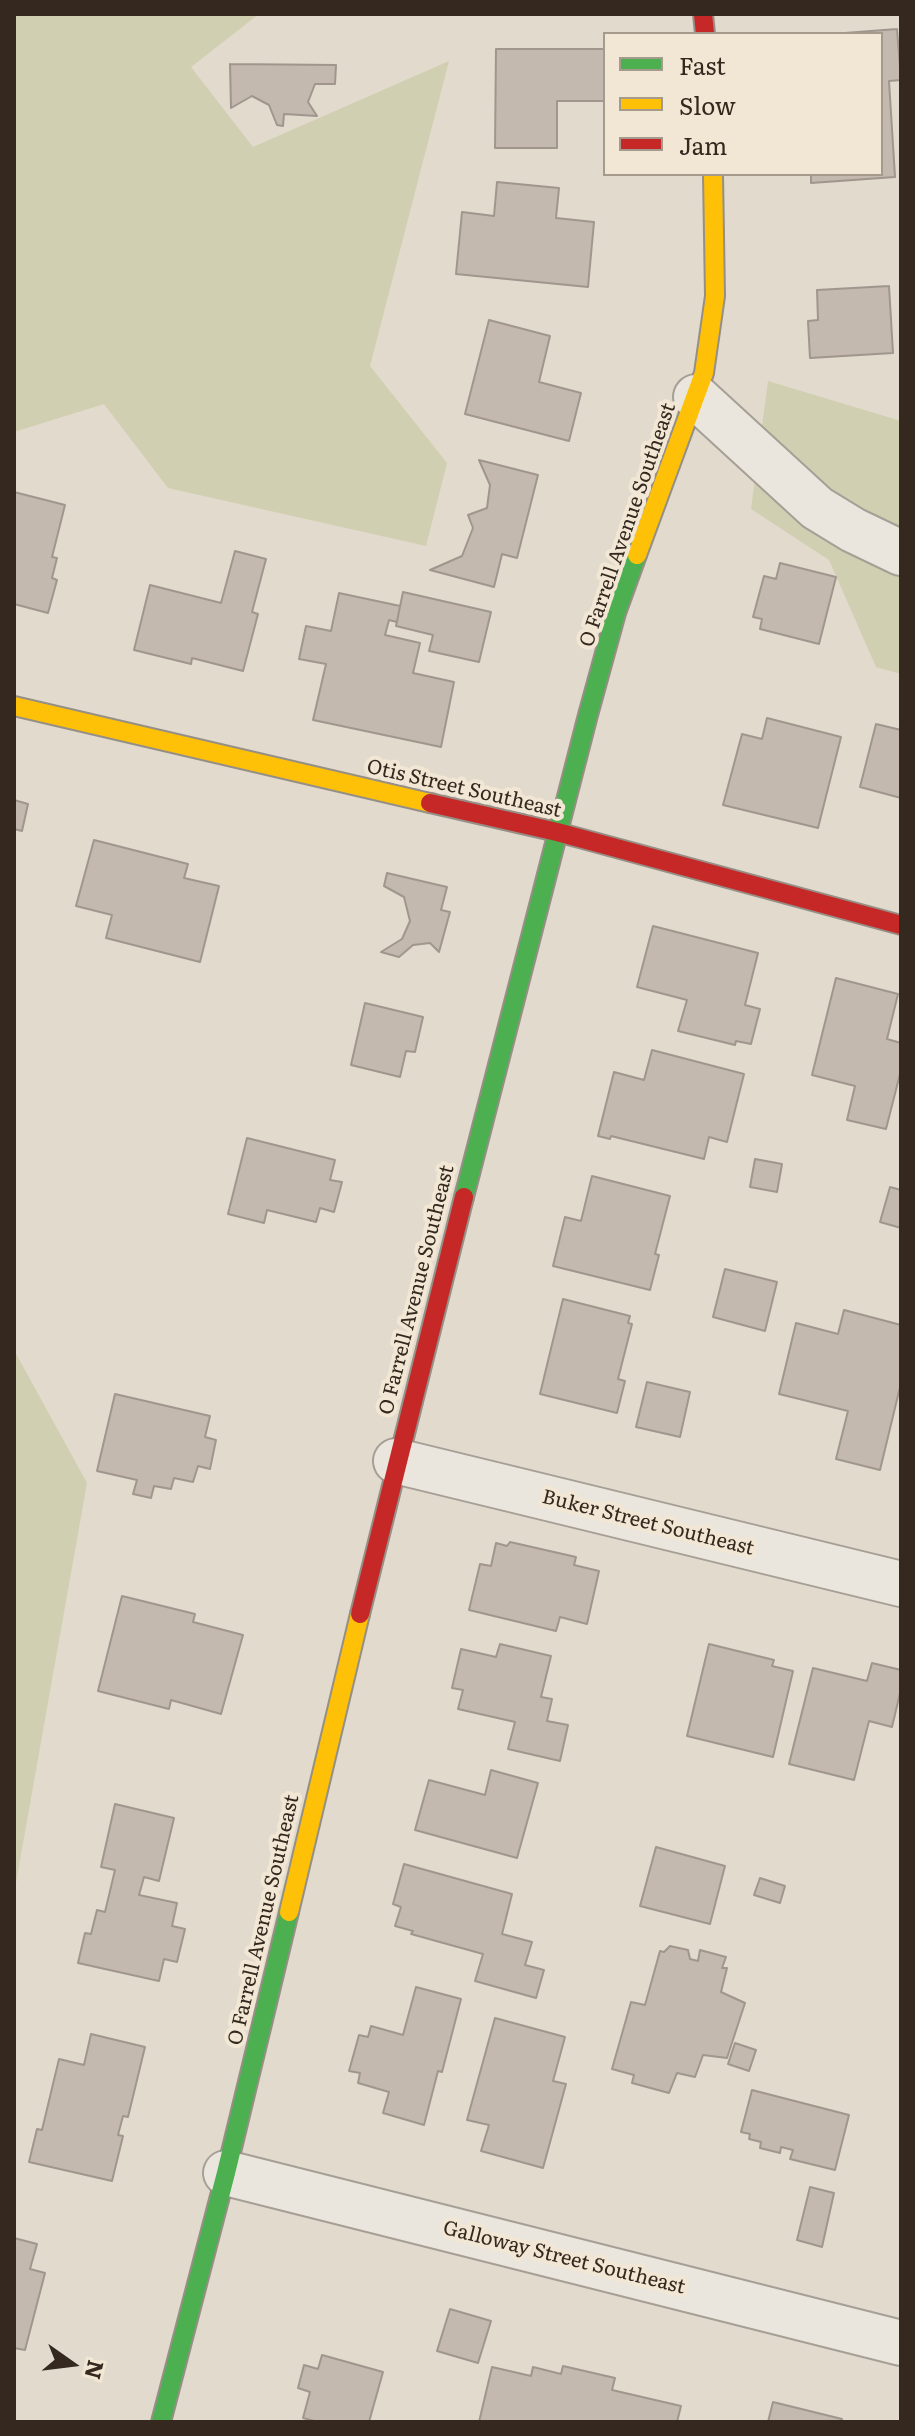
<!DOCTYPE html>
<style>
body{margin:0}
#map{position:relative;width:915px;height:2436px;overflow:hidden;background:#e1dacd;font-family:Literata,serif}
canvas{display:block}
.frame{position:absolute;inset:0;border:16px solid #34281f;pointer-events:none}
.legend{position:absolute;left:603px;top:32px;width:280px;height:144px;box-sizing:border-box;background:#f1e7d4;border:2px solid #a59b8c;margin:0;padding:10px 14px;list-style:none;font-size:24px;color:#34281f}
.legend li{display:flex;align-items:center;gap:16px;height:40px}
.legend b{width:40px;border:2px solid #a59b8c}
.north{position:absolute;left:32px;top:2324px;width:80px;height:80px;-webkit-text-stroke:6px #f1e7d4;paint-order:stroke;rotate:104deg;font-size:22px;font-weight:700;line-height:32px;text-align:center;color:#34281f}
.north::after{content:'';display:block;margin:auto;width:28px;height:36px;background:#34281f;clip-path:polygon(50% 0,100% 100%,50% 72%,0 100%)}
</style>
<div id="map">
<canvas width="915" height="2436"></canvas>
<div class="frame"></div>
<ul class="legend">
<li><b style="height:10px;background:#4caf50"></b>Fast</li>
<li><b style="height:10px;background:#ffc107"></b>Slow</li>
<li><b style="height:10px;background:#c62828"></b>Jam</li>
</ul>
<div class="north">N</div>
</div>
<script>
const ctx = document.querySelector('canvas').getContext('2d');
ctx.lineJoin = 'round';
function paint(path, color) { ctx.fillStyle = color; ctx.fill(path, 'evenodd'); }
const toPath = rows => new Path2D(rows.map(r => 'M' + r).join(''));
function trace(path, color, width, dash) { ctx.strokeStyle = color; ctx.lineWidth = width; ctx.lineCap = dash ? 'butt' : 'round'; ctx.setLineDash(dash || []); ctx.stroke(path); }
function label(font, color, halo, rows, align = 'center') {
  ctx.font = font + ' Literata,serif'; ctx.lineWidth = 8; ctx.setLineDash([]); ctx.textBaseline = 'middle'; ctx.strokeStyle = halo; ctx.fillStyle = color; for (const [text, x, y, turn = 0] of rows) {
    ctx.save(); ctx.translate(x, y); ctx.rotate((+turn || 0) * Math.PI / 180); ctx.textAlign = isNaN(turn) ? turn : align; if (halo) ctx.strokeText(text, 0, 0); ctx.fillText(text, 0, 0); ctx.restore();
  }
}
const green = toPath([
 [14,14,259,14,191,67,253,147,449,61,370,366,447,463,426,546,168,488,104,404,14,432],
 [768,381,901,421,901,674,876,667,829,560,751,509],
 [14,1350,87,1483,14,1894]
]);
const building = toPath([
 [897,29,901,80,889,81,895,177,811,183,811,174,881,174,881,34,845,33,897,29],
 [496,49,605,49,605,101,557,101,557,148,495,148,496,49],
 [230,64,336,65,335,84,315,84,308,102,317,116,284,114,283,126,277,125,269,105,252,96,231,108,230,64],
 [497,182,559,188,556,218,594,222,588,287,456,274,462,212,494,216,497,182],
 [889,286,893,353,810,358,808,321,818,320,817,290,889,286],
 [489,320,550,336,539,382,581,393,569,441,465,414,489,320],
 [479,460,538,475,517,558,502,554,494,587,430,570,462,556,473,528,468,515,487,508,490,485,479,460],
 [14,492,65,505,52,557,57,558,52,578,57,580,48,613,14,604,14,492],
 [235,551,266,559,252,612,258,614,243,671,192,658,191,664,134,650,150,585,221,603,235,551],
 [780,563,836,577,819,644,760,629,762,619,753,617,764,576,776,579,780,563],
 [403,592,491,612,479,662,429,651,433,635,396,626,403,592],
 [339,593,400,606,397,622,389,620,385,635,420,643,413,673,454,682,441,747,313,720,326,664,299,659,306,626,331,631,339,593],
 [767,718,841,737,818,828,723,805,742,734,762,739,767,718],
 [876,724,901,730,901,798,860,787,876,724],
 [14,800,28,804,22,831,14,829,14,800],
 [94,840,188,864,184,878,219,886,200,962,106,938,112,915,76,906,94,840],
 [387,873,447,887,441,910,450,912,439,952,430,943,413,945,399,957,381,952,402,939,410,921,404,897,384,886,387,873],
 [653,926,758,953,745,1005,760,1009,751,1044,736,1041,735,1045,678,1031,687,1000,637,987,653,926],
 [836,978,898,994,887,1039,901,1043,901,1070,886,1129,847,1120,855,1086,812,1075,836,978],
 [365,1003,423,1017,415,1052,406,1051,400,1077,351,1065,365,1003],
 [652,1050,744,1074,727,1142,709,1137,704,1159,611,1136,610,1139,598,1136,614,1072,644,1080,652,1050],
 [247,1138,335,1160,330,1180,342,1182,334,1212,320,1208,316,1222,267,1210,264,1223,228,1214,247,1138],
 [755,1159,782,1164,777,1192,750,1187,755,1159],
 [592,1176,670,1196,655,1254,659,1255,650,1290,553,1266,565,1217,581,1221,592,1176],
 [890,1187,901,1190,901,1228,880,1222,890,1187],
 [725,1269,777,1282,765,1331,713,1317,725,1269],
 [563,1299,630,1316,628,1323,632,1324,618,1379,625,1381,617,1413,540,1394,563,1299],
 [844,1310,901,1325,901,1383,880,1470,836,1459,848,1411,779,1394,796,1323,838,1334,844,1310],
 [647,1382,690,1392,680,1437,636,1427,647,1382],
 [115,1394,210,1416,205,1437,216,1440,210,1469,198,1466,193,1482,174,1478,171,1489,154,1486,151,1498,133,1494,137,1480,97,1471,115,1394],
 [510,1542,576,1557,574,1565,599,1571,587,1624,560,1617,556,1631,469,1610,480,1564,491,1566,496,1543,507,1546,510,1542],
 [122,1596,195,1614,193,1622,243,1635,221,1714,171,1700,169,1709,98,1691,122,1596],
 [500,1644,551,1656,541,1697,552,1699,547,1721,568,1725,560,1761,508,1749,515,1722,458,1709,463,1690,452,1688,461,1649,496,1657,500,1644],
 [709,1644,774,1660,772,1666,793,1671,773,1757,687,1736,709,1644],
 [872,1663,901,1670,901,1689,892,1727,869,1721,854,1780,789,1764,813,1668,867,1681,872,1663],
 [491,1770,538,1783,517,1858,415,1830,429,1780,485,1795,491,1770],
 [115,1804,174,1818,159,1881,144,1877,139,1895,177,1903,172,1926,185,1929,177,1962,164,1959,159,1981,78,1963,85,1933,91,1934,97,1910,105,1912,115,1870,101,1867,115,1804],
 [656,1847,725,1866,710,1924,640,1906,656,1847],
 [404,1864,512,1894,502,1934,532,1942,525,1965,544,1970,536,1998,475,1981,483,1954,411,1934,413,1931,395,1926,401,1907,393,1904,404,1864],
 [760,1878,785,1886,780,1903,754,1895,760,1878],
 [670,1946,688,1950,690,1959,698,1961,700,1950,726,1957,722,1968,727,1968,721,1992,745,2003,727,2058,703,2055,695,2077,677,2073,669,2093,632,2083,634,2075,612,2069,631,2002,645,2005,660,1951,664,1952,670,1946],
 [416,1987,461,1999,442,2072,438,2071,424,2125,383,2113,389,2092,358,2083,360,2073,349,2071,359,2035,368,2037,371,2026,403,2035,416,1987],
 [495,2018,565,2037,553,2081,566,2084,543,2168,481,2151,489,2125,467,2120,495,2018],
 [91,2034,145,2047,128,2117,123,2116,118,2135,123,2136,112,2181,29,2162,37,2129,42,2130,59,2059,84,2065,91,2034],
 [735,2043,756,2050,749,2071,728,2064,735,2043],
 [752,2090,849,2115,835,2170,790,2159,793,2150,781,2147,780,2153,760,2148,761,2142,749,2139,750,2134,741,2132,752,2090],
 [810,2187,834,2193,822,2247,797,2240,810,2187],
 [14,2238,37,2244,30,2269,45,2273,25,2350,14,2348,14,2238],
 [450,2309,491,2321,478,2363,437,2351,450,2309],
 [322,2355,383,2372,369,2422,318,2422,303,2418,310,2392,298,2388,304,2365,318,2369,322,2355],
 [563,2366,615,2378,612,2390,681,2406,677,2422,479,2422,492,2367,531,2376,533,2367,561,2374,563,2366],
 [773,2402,842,2419,841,2422,768,2422,773,2402]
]);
const street = toPath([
 [696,397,817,508,853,530,901,553],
 [396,1461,901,1584],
 [226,2173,901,2343]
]);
const fast = toPath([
 [464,1197,588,715,616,613,637,555],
 [161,2422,226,2173,289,1912]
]);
const slow = toPath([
 [637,555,704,373,715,296,713,174],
 [14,706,430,803],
 [289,1912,360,1614]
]);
const jam = toPath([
 [703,14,705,34],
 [430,803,557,832,901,925],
 [360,1614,464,1197]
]);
const streetNames = [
 ["O Farrell Avenue Southeast",628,525,-71],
 ["Otis Street Southeast",464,789,13],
 ["O Farrell Avenue Southeast",417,1290,-76],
 ["Buker Street Southeast",648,1523,14],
 ["O Farrell Avenue Southeast",264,1920,-77],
 ["Galloway Street Southeast",564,2258,14]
];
paint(green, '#d0cfb1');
paint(building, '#c4b9ae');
trace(building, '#a1968d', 2);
trace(street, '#a69f96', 48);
trace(fast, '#968f86', 22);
trace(slow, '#968f86', 22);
trace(jam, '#968f86', 22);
trace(street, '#eae6de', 44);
trace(fast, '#4caf50', 18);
trace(slow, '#ffc107', 18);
trace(jam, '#c62828', 18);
label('20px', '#34281f', '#f1e7d4', streetNames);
</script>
